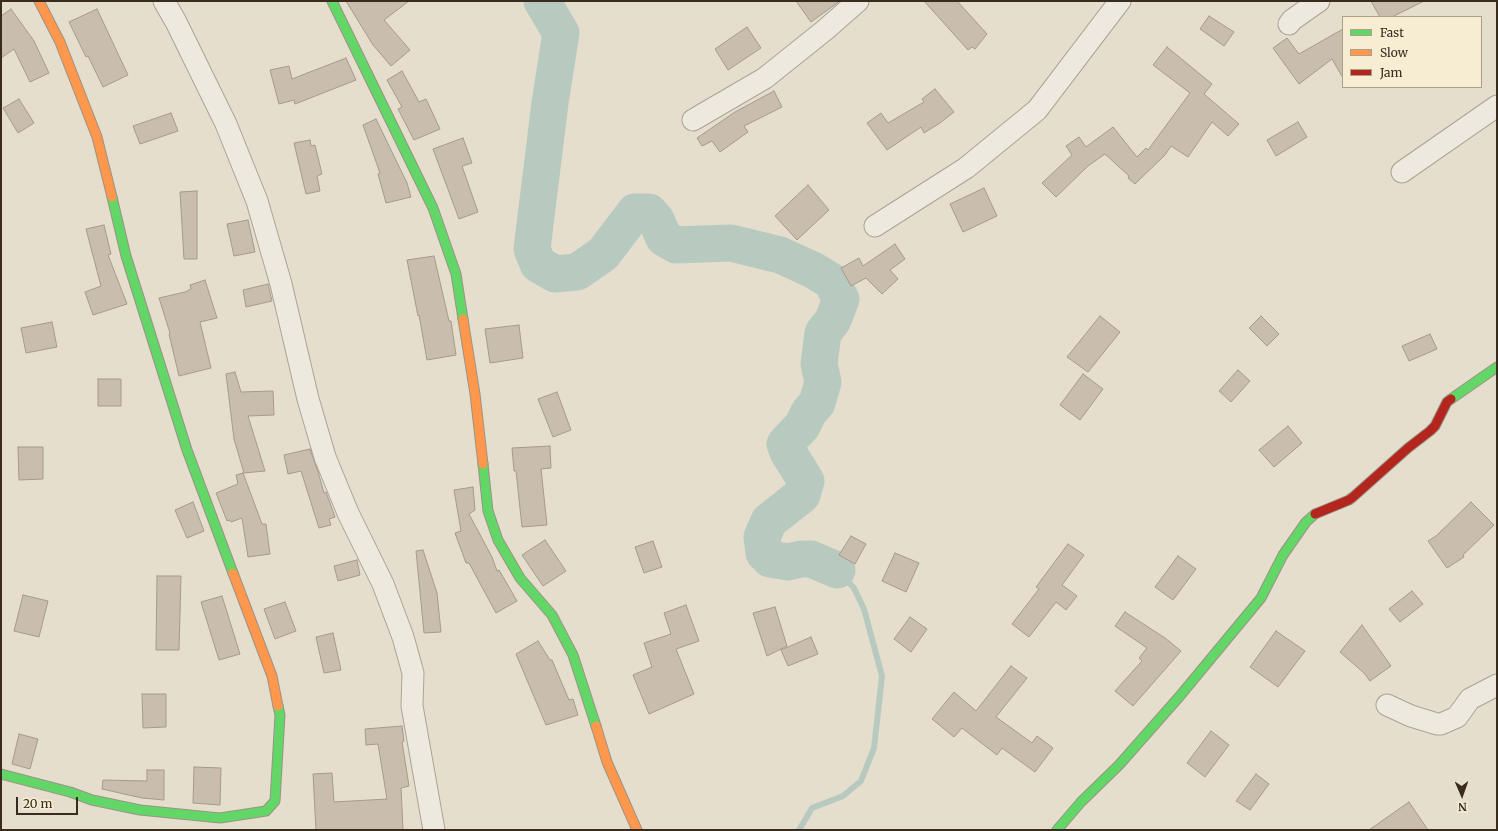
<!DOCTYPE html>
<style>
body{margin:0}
#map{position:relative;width:1498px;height:831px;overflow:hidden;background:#e5decd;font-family:Merriweather,serif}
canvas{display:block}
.frame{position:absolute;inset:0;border:2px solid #392c1e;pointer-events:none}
.legend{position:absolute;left:1342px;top:16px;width:140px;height:72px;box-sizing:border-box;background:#f6edd3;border:1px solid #aaa08b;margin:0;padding:5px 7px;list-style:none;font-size:12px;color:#392c1e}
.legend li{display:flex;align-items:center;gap:8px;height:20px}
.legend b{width:20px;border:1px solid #aaa08b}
.north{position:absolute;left:1442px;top:775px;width:40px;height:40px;-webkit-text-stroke:3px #f6edd3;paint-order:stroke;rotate:178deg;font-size:11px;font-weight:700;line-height:16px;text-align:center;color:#392c1e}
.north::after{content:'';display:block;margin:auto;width:14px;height:18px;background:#392c1e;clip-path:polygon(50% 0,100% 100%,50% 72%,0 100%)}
.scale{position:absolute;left:16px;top:797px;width:62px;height:18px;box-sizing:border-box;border:2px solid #392c1e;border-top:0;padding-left:5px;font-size:12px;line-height:14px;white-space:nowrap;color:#392c1e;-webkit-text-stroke:3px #f6edd3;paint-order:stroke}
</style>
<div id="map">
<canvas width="1498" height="831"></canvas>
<div class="frame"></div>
<ul class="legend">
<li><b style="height:5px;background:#63d668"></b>Fast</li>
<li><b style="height:5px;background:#ff974d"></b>Slow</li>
<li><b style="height:5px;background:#b3261e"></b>Jam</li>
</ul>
<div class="north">N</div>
<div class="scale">20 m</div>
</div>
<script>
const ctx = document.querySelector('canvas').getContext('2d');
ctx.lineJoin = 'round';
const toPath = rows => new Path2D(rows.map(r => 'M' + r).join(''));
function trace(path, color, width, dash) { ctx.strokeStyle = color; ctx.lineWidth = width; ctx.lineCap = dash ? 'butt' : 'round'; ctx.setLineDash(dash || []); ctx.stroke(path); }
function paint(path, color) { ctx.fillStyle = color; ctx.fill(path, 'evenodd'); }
const stream = toPath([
 [799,830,812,808,843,796,861,781,874,748,882,676,864,609,854,588,837,570]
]);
const river = toPath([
 [542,1,561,33,550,103,532,249,538,264,555,274,577,272,603,254,635,212,649,212,656,220,664,238,676,245,731,243,780,255,813,270,831,281,841,299,833,320,823,333,819,364,823,382,817,403,809,412,802,426,785,444,788,452,806,481,802,495,769,521,762,537,764,553,770,559,788,562,801,559,811,559,837,570]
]);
const building = toPath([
 [346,1,409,1,384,20,410,50,391,66,373,45,346,1],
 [796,1,840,1,811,22,796,1],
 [924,1,957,1,987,34,975,49,972,47,968,50,924,1],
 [1371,1,1424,1,1392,17,1380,17,1371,1],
 [11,9,34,41,49,73,30,82,14,49,1,58,1,16,11,9],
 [97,9,128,75,103,87,88,56,86,57,69,22,97,9],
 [1209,16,1234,32,1224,46,1200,29,1209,16],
 [747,27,761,48,728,70,715,49,747,27],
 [1343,29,1343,78,1332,59,1299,84,1273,48,1287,38,1299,54,1343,29],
 [1167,47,1212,84,1204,94,1239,124,1228,136,1212,122,1188,157,1171,146,1165,155,1135,184,1128,178,1129,176,1105,154,1088,166,1056,197,1042,183,1072,155,1066,146,1079,137,1086,147,1113,127,1137,157,1146,148,1148,150,1190,93,1153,65,1167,47],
 [346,58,356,80,295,104,294,100,279,104,270,70,289,66,292,79,346,58],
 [402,71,419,102,426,99,440,129,414,140,398,109,402,107,387,80,402,71],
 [935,89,954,112,940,123,924,133,921,127,887,150,867,123,881,113,888,123,924,102,922,99,935,89],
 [774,91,782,107,744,126,748,132,720,152,712,141,702,146,697,138,735,112,774,91],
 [19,99,34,123,18,133,3,108,19,99],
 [171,113,178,131,140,144,133,126,171,113],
 [376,119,407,183,411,197,386,203,378,174,380,173,363,125,376,119],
 [1298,122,1307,137,1276,156,1267,140,1298,122],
 [463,138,472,163,462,166,478,212,459,219,433,149,463,138],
 [310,140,311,146,315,145,322,174,317,176,320,191,306,194,294,143,310,140],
 [808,185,829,210,797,240,775,216,808,185],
 [984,188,997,216,963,232,950,204,984,188],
 [197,191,197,259,184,259,180,192,197,191],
 [248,220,255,252,234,256,227,224,248,220],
 [104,225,111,254,108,255,127,304,93,315,85,292,101,286,86,229,104,225],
 [895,244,905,259,890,270,898,279,882,294,866,278,851,286,841,268,859,258,863,266,895,244],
 [434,256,449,321,451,321,456,355,427,360,419,315,418,316,407,260,434,256],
 [205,280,217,318,200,322,211,368,179,376,169,334,170,333,159,298,185,292,191,289,190,285,205,280],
 [268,284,272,301,246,307,243,290,268,284],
 [1100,316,1120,332,1088,372,1067,357,1100,316],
 [1261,316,1279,334,1267,346,1249,328,1261,316],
 [52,322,57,347,26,353,21,328,52,322],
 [519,325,523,358,490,363,485,329,519,325],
 [1430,334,1437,349,1409,361,1402,346,1430,334],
 [1238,370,1250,381,1231,402,1219,391,1238,370],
 [235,372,241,392,273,391,274,415,248,416,265,471,244,473,234,439,226,374,235,372],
 [1083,374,1103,389,1080,420,1060,405,1083,374],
 [98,379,121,379,121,406,98,406,98,379],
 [557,392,571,430,553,437,538,399,557,392],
 [1288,426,1302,443,1274,467,1259,450,1288,426],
 [550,446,551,468,541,469,547,525,522,527,516,471,514,471,512,448,550,446],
 [18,447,43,447,43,479,19,480,18,447],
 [310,449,319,475,324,493,326,492,335,517,329,519,331,525,319,528,301,471,288,474,284,455,310,449],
 [243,473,262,524,266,524,270,554,248,557,242,518,231,522,230,520,227,521,216,493,238,484,236,475,243,473],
 [473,487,475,510,469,514,492,557,497,571,499,570,517,601,496,613,469,563,466,563,455,533,461,531,454,490,473,487],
 [193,502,204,531,187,538,175,510,193,502],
 [1471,502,1494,525,1463,555,1464,557,1447,568,1428,541,1436,536,1471,502],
 [851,536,866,544,855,564,839,555,851,536],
 [545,540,566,571,543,586,522,555,545,540],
 [653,541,662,567,644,573,635,547,653,541],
 [1068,544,1084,555,1062,585,1077,596,1066,610,1056,602,1029,637,1012,624,1039,589,1036,587,1068,544],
 [423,550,437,593,441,632,424,633,416,551,423,550],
 [895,553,919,563,906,592,882,581,895,553],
 [1178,556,1196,569,1173,600,1155,587,1178,556],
 [357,560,360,575,338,581,334,566,357,560],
 [157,576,181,576,179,650,156,650,157,576],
 [1412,591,1423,604,1400,622,1389,609,1412,591],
 [23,595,48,601,39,637,14,631,23,595],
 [222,596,240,654,219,660,201,602,222,596],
 [285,602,296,631,275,639,264,609,285,602],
 [686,605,699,641,676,649,694,694,649,714,633,675,652,667,644,643,671,634,664,613,686,605],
 [775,607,787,646,767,656,753,613,775,607],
 [1125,612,1165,638,1181,651,1133,706,1115,691,1142,661,1139,658,1147,648,1115,626,1125,612],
 [910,617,927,629,911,652,894,639,910,617],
 [1362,625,1391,666,1370,681,1364,673,1340,652,1362,625],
 [1276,631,1305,651,1278,687,1250,667,1276,631],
 [333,633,341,670,324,673,316,637,333,633],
 [811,637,818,654,788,666,781,650,811,637],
 [538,641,550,660,552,660,569,700,573,699,578,715,546,725,516,654,538,641],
 [1011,666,1027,678,996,717,1032,743,1037,736,1053,748,1035,772,1002,748,997,755,962,728,954,737,932,719,954,692,976,711,1011,666],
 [142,694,166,694,166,727,143,728,142,694],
 [402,726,404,741,402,742,409,786,401,788,403,830,316,830,313,774,332,773,334,802,387,799,378,744,366,745,365,729,402,726],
 [1211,731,1229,745,1205,777,1187,763,1211,731],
 [19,734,38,739,30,769,12,764,19,734],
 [194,767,221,768,220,805,193,803,194,767],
 [147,770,164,770,164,800,142,798,102,789,103,780,147,781,147,770],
 [1256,774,1269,784,1250,810,1236,801,1256,774],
 [1409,802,1428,830,1369,830,1409,802]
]);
const street = toPath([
 [164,1,176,22,226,124,257,201,281,284,308,399,325,457,348,513,383,584,403,637,413,673,412,706,434,830],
 [1289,24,1292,20,1319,1],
 [693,120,765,78,825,30,858,1],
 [1402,172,1497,106],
 [875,226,966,168,1037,110,1120,1],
 [1387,705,1411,716,1437,724,1441,724,1457,717,1470,699,1497,685]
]);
const fast = toPath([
 [332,1,433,208,456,274,463,319],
 [112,197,126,256,187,450,233,573],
 [1451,399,1497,367],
 [483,464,488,511,498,540,520,578,552,615,573,655,596,726],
 [1,774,70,792,92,800,140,810,220,818,266,811,275,801,280,715,278,706],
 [1057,830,1081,802,1119,765,1179,697,1261,598,1283,555,1306,522,1315,514]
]);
const slow = toPath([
 [39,1,60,42,97,137,112,197],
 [463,319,475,394,483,464],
 [233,573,272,676,278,706],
 [596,726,607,762,637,830]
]);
const jam = toPath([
 [1315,514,1349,500,1353,497,1408,448,1430,431,1435,426,1447,402,1451,399]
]);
trace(stream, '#b8cac0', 6);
trace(river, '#b8cac0', 37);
paint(building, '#c9bdae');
trace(building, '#a59a8c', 1);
trace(street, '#aaa396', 23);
trace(fast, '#9a9386', 11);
trace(slow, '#9a9386', 11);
trace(jam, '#9a9386', 11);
trace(street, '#ede9df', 21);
trace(fast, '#63d668', 9);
trace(slow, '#ff974d', 9);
trace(jam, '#b3261e', 9);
</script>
